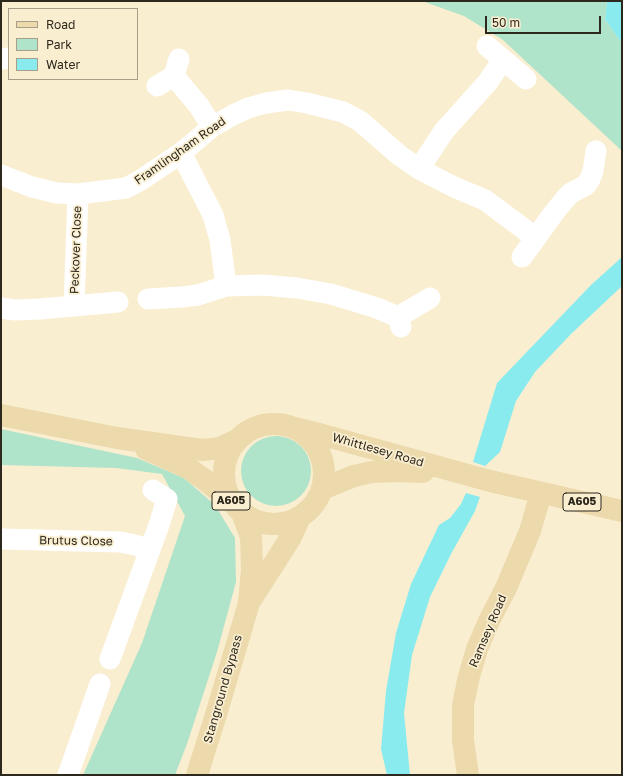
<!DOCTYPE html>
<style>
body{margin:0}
#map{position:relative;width:623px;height:776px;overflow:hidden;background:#faeed1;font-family:"Golos Text",sans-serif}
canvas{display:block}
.frame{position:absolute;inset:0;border:2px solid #2d281d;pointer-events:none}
.legend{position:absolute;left:8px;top:8px;width:130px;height:72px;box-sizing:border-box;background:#faeed1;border:1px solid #a89f89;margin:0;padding:5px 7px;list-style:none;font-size:12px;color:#2d281d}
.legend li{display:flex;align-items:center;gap:8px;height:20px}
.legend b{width:20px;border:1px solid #a89f89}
.scale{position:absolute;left:485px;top:16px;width:116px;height:18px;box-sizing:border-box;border:2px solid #2d281d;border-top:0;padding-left:5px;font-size:12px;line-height:14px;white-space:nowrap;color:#2d281d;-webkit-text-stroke:3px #faeed1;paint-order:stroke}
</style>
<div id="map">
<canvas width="623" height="776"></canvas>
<div class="frame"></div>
<ul class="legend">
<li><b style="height:5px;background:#ecdaad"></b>Road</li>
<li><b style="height:11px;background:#afe3ca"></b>Park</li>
<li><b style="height:11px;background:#89ebee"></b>Water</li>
</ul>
<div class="scale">50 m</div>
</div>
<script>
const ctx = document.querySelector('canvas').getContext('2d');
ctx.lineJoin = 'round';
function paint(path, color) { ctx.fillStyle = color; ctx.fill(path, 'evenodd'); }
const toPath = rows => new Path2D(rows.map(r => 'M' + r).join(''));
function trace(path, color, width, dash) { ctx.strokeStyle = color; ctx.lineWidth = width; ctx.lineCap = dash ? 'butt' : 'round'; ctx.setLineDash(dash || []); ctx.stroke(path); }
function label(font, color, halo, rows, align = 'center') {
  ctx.font = font + ' "Golos Text",sans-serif'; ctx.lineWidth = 3.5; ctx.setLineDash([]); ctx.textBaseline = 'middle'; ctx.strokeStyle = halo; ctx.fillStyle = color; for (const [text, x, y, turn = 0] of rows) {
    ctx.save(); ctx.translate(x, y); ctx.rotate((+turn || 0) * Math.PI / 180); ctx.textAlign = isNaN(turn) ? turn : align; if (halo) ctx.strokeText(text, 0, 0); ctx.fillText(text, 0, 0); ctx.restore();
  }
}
const green = toPath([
 [422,1,607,1,605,19,618,38,622,41,622,151,503,40,464,16],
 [1,429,137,458,184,478,215,505,235,538,236,582,217,652,187,744,175,775,83,775,142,643,185,516,162,474,116,468,1,465],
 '241 471a35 35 0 1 1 70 0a35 35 0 1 1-70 0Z'
]);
const water = toPath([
 [607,1,622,1,622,41,618,38,605,19],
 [622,257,622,286,571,334,535,372,516,401,500,452,485,466,473,462,497,383,591,285],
 [466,493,480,497,475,511,451,554,430,597,412,655,404,713,410,775,387,775,381,749,386,691,396,633,411,584,439,525,450,518,461,504]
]);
const minor = toPath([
 [487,46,526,79],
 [1,59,9,58],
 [174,76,199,106,212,127],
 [157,86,174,76,179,59],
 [181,153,213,215,220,240,226,286],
 [419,169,444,131,487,83,503,60],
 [1,175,32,187,57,193,78,194,126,188,141,180,181,153,212,127,233,115,248,108,266,103,288,100,307,103,343,112,360,121,399,155,419,169,454,187,485,200,536,238],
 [522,257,553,214,565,199,571,193,586,185,590,179,593,171,596,151],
 [148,299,182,297,198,295,226,286,263,285,297,288,331,294,377,308,398,317],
 [74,306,78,194],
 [1,308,15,310,40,309,118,302],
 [401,327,398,317,430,298],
 [1,539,120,542,135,545,150,550],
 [110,659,159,525,167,499,153,490],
 [68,775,100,684]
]);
const major = toPath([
 [1,415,117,438,188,448,203,450,220,448,237,440],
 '224 474a50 50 0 1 1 100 0a50 50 0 1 1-100 0Z',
 [295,428,323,435,490,481,622,511],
 [146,449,188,468,205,480,231,501],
 [322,489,354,476,372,472,398,471,423,472],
 [252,598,291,537,300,517],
 [197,775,218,708,249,603,252,569,251,537,242,513],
 [468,775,463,740,463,705,469,676,477,649,489,621,506,588,530,531,541,493]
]);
const shields = [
 [231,501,38],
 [582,502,38]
];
const shieldNames = [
 ["A605",231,501],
 ["A605",582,502]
];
const streetNames = [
 ["Framlingham Road",180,151,-35],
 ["Peckover Close",76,250,-88],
 ["Whittlesey Road",378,450,16],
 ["Brutus Close",76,541,1],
 ["Ramsey Road",488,631,-67],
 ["Stanground Bypass",223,689,-74]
];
paint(green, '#afe3ca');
paint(water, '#89ebee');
trace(minor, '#fff', 21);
trace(major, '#ecdaad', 22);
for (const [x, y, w] of shields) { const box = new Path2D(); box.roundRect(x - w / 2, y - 9, w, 18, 3); ctx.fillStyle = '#faeed1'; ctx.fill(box); trace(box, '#2d281d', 1); }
label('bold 11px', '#2d281d', null, shieldNames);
label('12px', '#2d281d', '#faeed1', streetNames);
</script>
